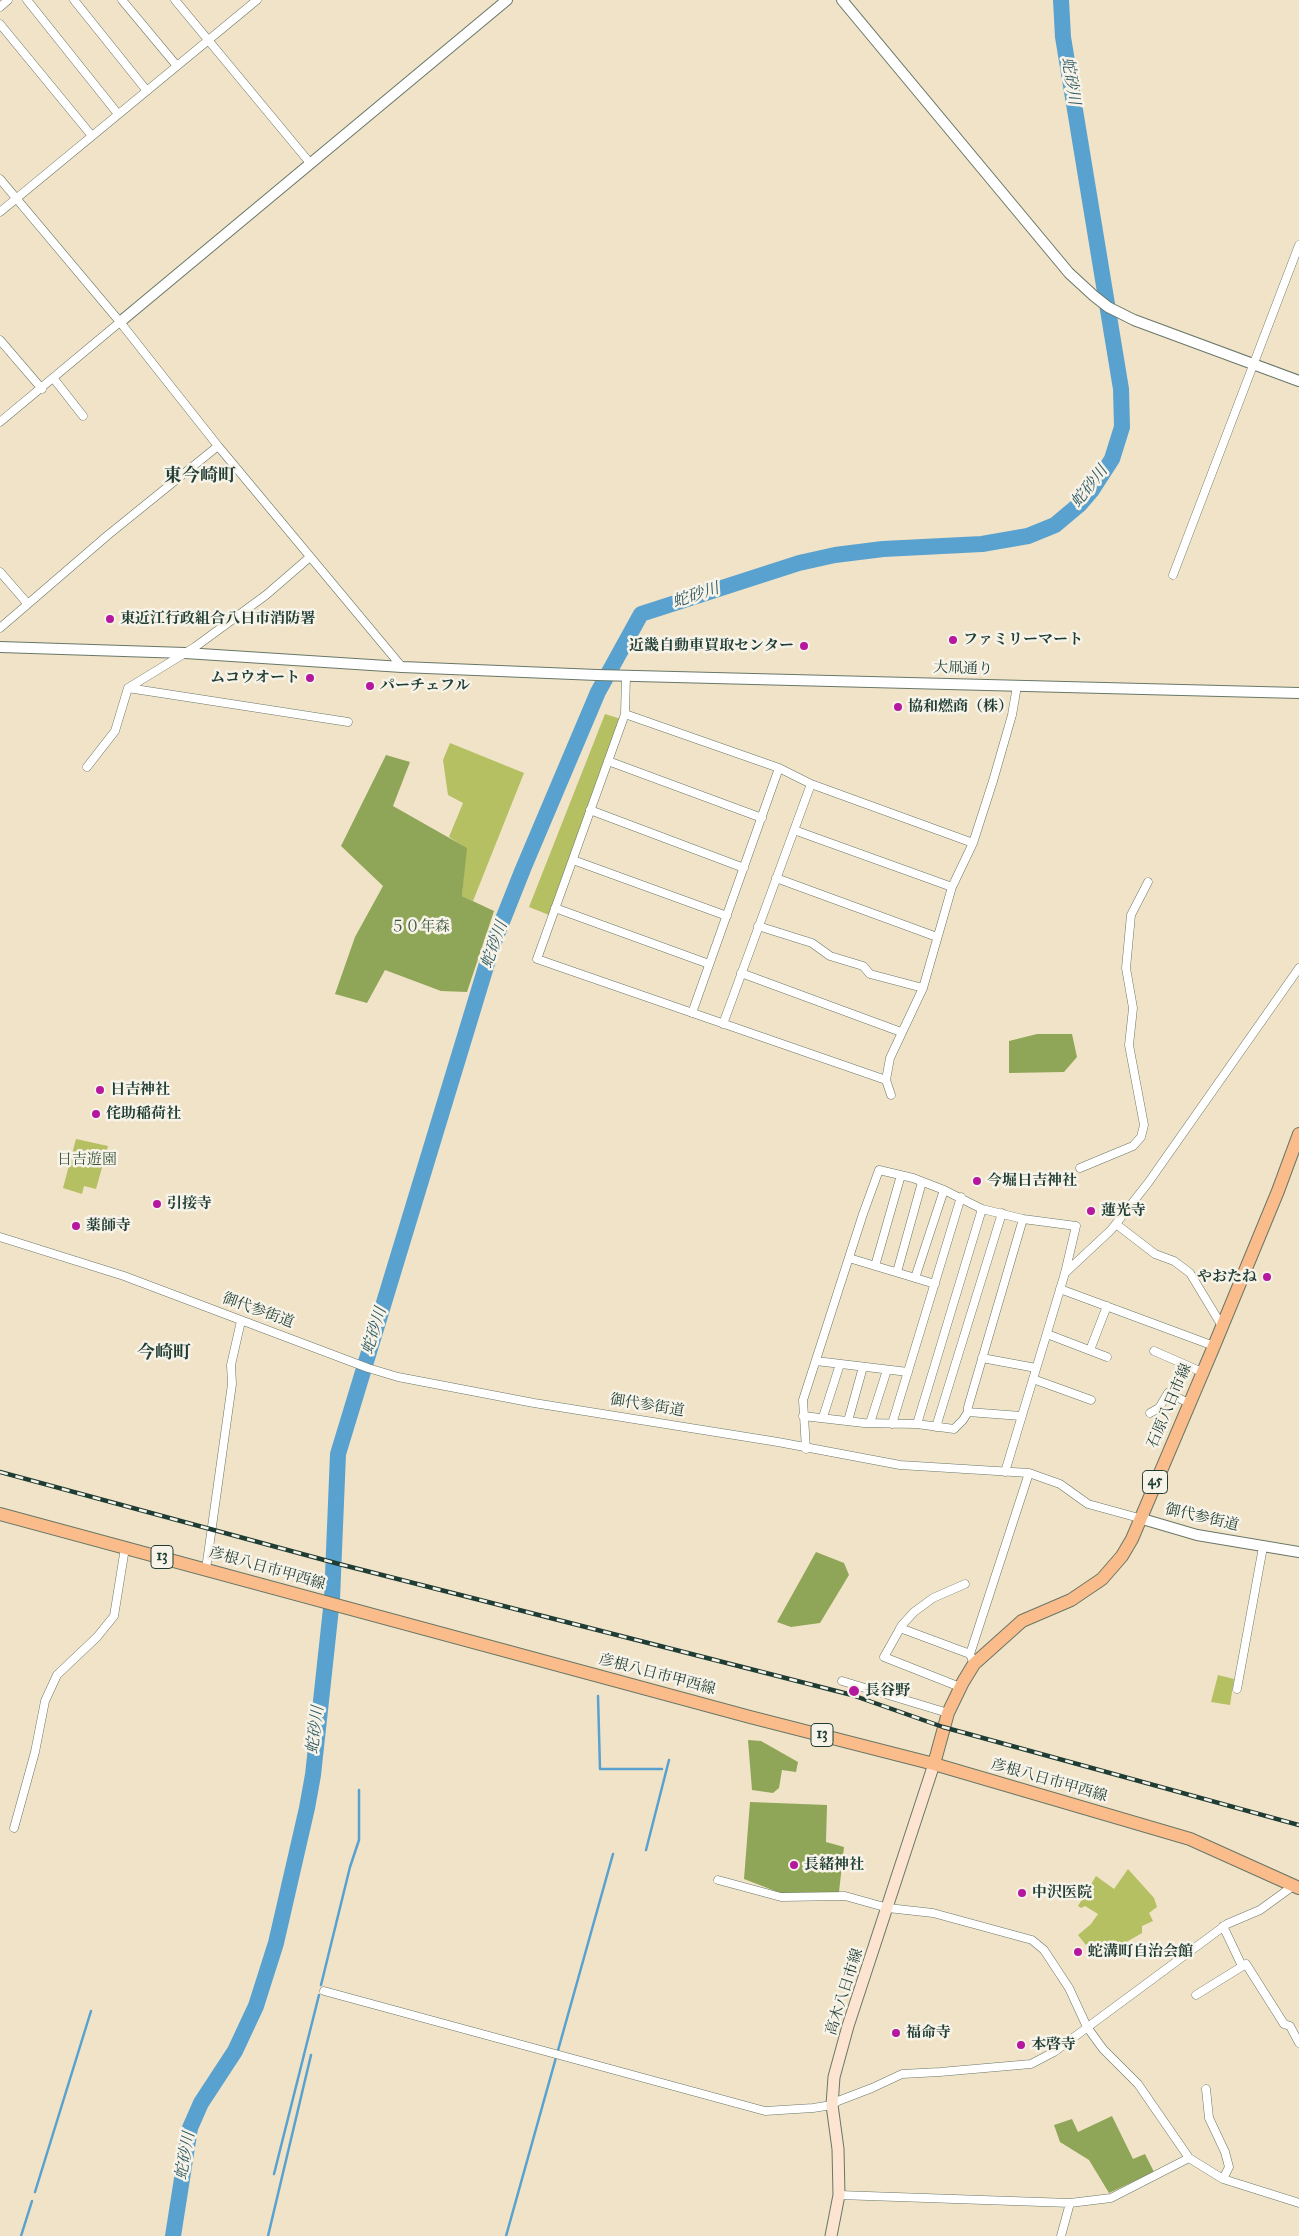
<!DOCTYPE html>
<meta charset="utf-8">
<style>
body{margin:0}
canvas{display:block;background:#f1e3c7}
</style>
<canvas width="1299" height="2236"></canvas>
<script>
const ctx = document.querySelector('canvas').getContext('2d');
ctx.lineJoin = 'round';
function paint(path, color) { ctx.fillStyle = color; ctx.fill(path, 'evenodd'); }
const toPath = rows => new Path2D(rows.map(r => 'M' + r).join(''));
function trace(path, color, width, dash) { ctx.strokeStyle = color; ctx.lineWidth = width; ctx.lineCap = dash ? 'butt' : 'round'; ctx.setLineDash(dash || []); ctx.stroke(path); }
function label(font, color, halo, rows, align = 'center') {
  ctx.font = font + ' "IM FELL Great Primer","Noto Serif JP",serif'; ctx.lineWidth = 5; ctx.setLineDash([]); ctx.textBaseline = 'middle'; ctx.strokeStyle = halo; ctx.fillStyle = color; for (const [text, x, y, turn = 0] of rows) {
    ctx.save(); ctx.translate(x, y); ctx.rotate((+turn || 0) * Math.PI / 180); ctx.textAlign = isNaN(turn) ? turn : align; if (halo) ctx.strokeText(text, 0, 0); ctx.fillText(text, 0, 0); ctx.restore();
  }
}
const green = toPath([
 [605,714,621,719,549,915,529,907],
 [450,743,524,773,473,901,462,896,466,848,449,837,463,803,448,795,443,760],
 [76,1139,108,1146,96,1189,84,1186,82,1194,63,1188],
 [1218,1675,1234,1679,1230,1705,1211,1702],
 [1128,1869,1154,1898,1157,1907,1149,1913,1153,1921,1142,1926,1142,1933,1097,1959,1078,1935,1091,1924,1098,1914,1085,1906,1081,1908,1078,1906,1096,1876,1114,1889]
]);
const forest = toPath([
 [386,755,410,762,393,806,467,848,462,896,494,911,467,992,441,991,385,970,367,1003,335,994,355,937,383,886,341,846],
 [1037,1034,1072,1034,1077,1057,1064,1072,1009,1073,1009,1041],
 [816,1552,844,1563,849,1575,820,1623,791,1627,777,1622],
 [748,1740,761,1741,798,1762,796,1772,782,1770,779,1788,773,1793,752,1790],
 [750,1802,827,1805,826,1842,844,1847,839,1892,783,1894,744,1879],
 [1112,2116,1133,2159,1145,2154,1154,2172,1109,2193,1089,2160,1060,2142,1054,2125,1072,2119,1078,2132]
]);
const stream = toPath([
 [598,1696,600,1769,662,1769],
 [646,1850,669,1760],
 [321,1985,350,1867,359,1840,359,1790],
 [274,2174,319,1995],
 [35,2192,91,2011],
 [21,2236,32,2201],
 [268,2236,311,2055],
 [506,2236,613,1854]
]);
const river = toPath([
 [173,2236,190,2128,201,2103,235,2051,256,2006,276,1943,307,1808,313,1775,332,1599,338,1454,492,947,523,869,598,692,641,614,799,563,835,555,883,549,982,544,1028,536,1055,525,1080,504,1092,490,1112,459,1122,427,1121,389,1063,37,1061,0]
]);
const minor = toPath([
 [27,0,118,114],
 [74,0,147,91],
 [122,0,177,66],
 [175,0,310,163],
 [0,7,8,0],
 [0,24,92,136],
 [0,179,120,322,218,446,402,667],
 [0,212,257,0],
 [0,340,42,389],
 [54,379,83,416],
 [0,422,120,322],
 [0,572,27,603],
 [1173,575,1299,245],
 [0,628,108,535,218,446],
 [626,676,625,714,537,959,886,1080,891,1095],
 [128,688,348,722],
 [625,714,779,768,811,784,973,843],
 [608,761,762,818],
 [87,767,115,731,128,688,195,647,266,595,310,557],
 [590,810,744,868],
 [794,830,952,887],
 [573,860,727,916],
 [776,878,937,937],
 [555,908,709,964],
 [758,926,812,943,830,956,863,966,870,974,923,988],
 [741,973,901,1032],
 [692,1013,779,768],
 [723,1024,811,784],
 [886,1080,890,1058,923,988,952,887,973,843,993,781,1012,715,1017,686],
 [1080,1168,1133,1146,1141,1137,1144,1125,1129,1045,1133,1008,1126,968,1131,915,1148,882],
 [1116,1224,1155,1254,1174,1261,1190,1273,1222,1326],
 [0,1237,124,1276,368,1368,398,1377,534,1403,778,1442,900,1465,1029,1473,1060,1484,1088,1504,1139,1518],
 [849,1258,935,1284],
 [875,1266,901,1175],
 [897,1272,922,1182],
 [1065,1273,1111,1230,1148,1183,1299,968],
 [915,1278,944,1190],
 [1060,1289,1214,1346],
 [1047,1334,1107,1357],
 [1090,1350,1107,1306],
 [1154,1351,1202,1372],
 [982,1358,1036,1368],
 [816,1361,908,1372],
 [1033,1379,1091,1400],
 [968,1412,968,1407,1023,1219],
 [1150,1413,1159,1408,1168,1393,1189,1403],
 [803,1416,864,1423,917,1424,954,1429,963,1420,968,1412,1021,1416],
 [823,1417,840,1364],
 [848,1421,863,1367],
 [870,1423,887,1370],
 [892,1424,961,1197],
 [917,1424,982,1209],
 [936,1427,1002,1213],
 [806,1449,803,1400,863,1214,879,1170,913,1178,944,1190,982,1209,1023,1219,1076,1226,1065,1273,1005,1472],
 [206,1569,232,1384,231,1365,241,1321],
 [900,1628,970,1654],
 [974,1664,970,1654,1029,1473],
 [842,1681,948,1713],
 [960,1687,884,1657,902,1625,914,1612,933,1598,965,1584],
 [1237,1689,1263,1547],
 [14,1828,35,1752,45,1701,57,1675,97,1637,114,1616,125,1548],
 [718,1880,781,1897,845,1896,888,1908,933,1913,1032,1940,1044,1950,1069,1988,1087,2027,1103,2049,1138,2084,1189,2158,1223,2179,1299,2203],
 [1223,1926,1242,1966],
 [324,1991,765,2111,813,2108,832,2105,838,2101,872,2088,902,2074,940,2072,1031,2064,1054,2052,1227,1924,1260,1910,1293,1886],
 [1196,1995,1246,1964,1284,2024,1290,2026,1299,2043],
 [1206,2089,1209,2118,1225,2152,1229,2167,1223,2179],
 [839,2195,1070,2203,1111,2198,1189,2158],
 [1061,2236,1070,2203]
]);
const tertiary = toPath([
 [842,0,1069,273,1094,296,1108,307,1134,320,1299,381],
 [120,322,507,0],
 [0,647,185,653,402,667,597,675,1299,693],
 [1139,1518,1197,1535,1299,1552]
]);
const secondary = toPath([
 [831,2236,839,2195,838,2149,832,2105,834,2077,848,2026,934,1764]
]);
const primary = toPath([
 [0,1514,750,1717,934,1764,1190,1839,1299,1888],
 [934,1764,948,1713,963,1682,974,1664,1022,1621,1071,1600,1102,1579,1122,1556,1132,1539,1214,1346,1278,1191,1299,1134]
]);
const rail = toPath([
 [0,1472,339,1564,852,1695,943,1727,1299,1825]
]);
const markers = [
 [110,619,5,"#b5179e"],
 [953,640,5,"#b5179e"],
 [804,646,5,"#b5179e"],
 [310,678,5,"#b5179e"],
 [370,686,5,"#b5179e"],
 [898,707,5,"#b5179e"],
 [100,1090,5,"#b5179e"],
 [96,1114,5,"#b5179e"],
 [977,1181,5,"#b5179e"],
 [157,1204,5,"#b5179e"],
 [1091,1211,5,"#b5179e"],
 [76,1226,5,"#b5179e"],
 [1267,1277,5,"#b5179e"],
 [854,1691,6,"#b5179e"],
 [794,1865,5,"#b5179e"],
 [1022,1893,5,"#b5179e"],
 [1078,1952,5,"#b5179e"],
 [896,2033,5,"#b5179e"],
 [1021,2045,5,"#b5179e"]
];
const shields = [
 [1155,1482,25],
 [162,1557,22],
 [822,1735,22]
];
const shieldNames = [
 ["45",1155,1482],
 ["13",162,1557],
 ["13",822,1735]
];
const poiNames = [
 ["東近江行政組合八日市消防署",120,619],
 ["ファミリーマート",963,640],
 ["近畿自動車買取センター",794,646,"right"],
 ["ムコウオート",300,678,"right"],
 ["パーチェフル",380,686],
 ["協和燃商（株）",908,707],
 ["日吉神社",110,1090],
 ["侘助稲荷社",106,1114],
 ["今堀日吉神社",987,1181],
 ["引接寺",167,1204],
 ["蓮光寺",1101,1211],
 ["薬師寺",86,1226],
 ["やおたね",1257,1277,"right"],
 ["長谷野",865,1691],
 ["長緒神社",804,1865],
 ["中沢医院",1032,1893],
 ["蛇溝町自治会館",1088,1952],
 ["福命寺",906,2033],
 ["本啓寺",1031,2045]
];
const streetNames = [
 ["大凧通り",963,669,2],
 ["御代参街道",258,1311,20],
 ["御代参街道",647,1406,9],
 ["石原八日市線",1170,1406,-67],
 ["御代参街道",1202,1518,13],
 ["彦根八日市甲西線",267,1569,16],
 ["彦根八日市甲西線",657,1675,15],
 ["彦根八日市甲西線",1049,1781,16],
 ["高木八日市線",845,1992,-72]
];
const parkNames = [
 ["５０年森",420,927],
 ["日吉遊園",87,1160]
];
const waterNames = [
 ["蛇砂川",1070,81,81],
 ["蛇砂川",1090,487,-52],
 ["蛇砂川",696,596,-18],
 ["蛇砂川",495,945,-70],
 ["蛇砂川",375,1331,-73],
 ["蛇砂川",316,1730,-83],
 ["蛇砂川",186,2156,-80]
];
const quarterNames = [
 ["東今崎町",200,477],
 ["今崎町",164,1354]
];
paint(green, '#b4c062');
paint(forest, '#8fa658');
trace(stream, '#59a2d0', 2.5);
trace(river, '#59a2d0', 16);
trace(minor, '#687767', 9);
trace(tertiary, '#687767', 12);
trace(secondary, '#687767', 13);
trace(primary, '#687767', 14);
trace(minor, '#fff', 8);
trace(tertiary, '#fff', 10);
trace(secondary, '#fde4d1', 11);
trace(primary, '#fabc8b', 12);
trace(rail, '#1f3d34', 4.5);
trace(rail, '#f7f3e8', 2.5, [8]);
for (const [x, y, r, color] of markers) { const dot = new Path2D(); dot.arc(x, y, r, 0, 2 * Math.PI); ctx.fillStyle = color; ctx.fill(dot); trace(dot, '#f7f3e8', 2); }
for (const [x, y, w] of shields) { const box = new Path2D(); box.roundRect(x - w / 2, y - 11.5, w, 23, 4); ctx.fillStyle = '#f7f3e8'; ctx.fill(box); trace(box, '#1f3d34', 1); }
label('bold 14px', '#1f3d34', null, shieldNames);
label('bold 15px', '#1f3d34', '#f7f3e8', poiNames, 'left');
label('15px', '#1f3d34', '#f7f3e8', streetNames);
label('15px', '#3d573d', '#f7f3e8', parkNames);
label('italic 16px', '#305b63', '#f7f3e8', waterNames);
label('bold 18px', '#1f3d34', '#f7f3e8', quarterNames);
</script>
